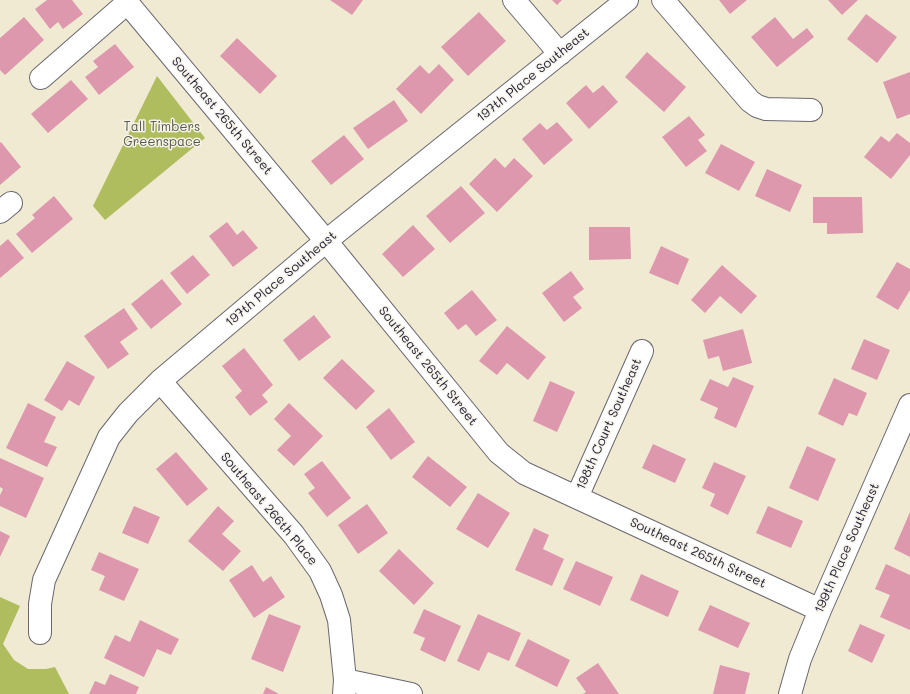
<!DOCTYPE html>
<style>
body{margin:0}
canvas{display:block;background:#f0ead3}
</style>
<canvas width="910" height="694"></canvas>
<script>
const ctx = document.querySelector('canvas').getContext('2d');
ctx.lineJoin = 'round';
function paint(path, color) { ctx.fillStyle = color; ctx.fill(path, 'evenodd'); }
const toPath = rows => new Path2D(rows.map(r => 'M' + r).join(''));
function trace(path, color, width, dash) { ctx.strokeStyle = color; ctx.lineWidth = width; ctx.lineCap = dash ? 'butt' : 'round'; ctx.setLineDash(dash || []); ctx.stroke(path); }
function label(font, color, halo, rows, align = 'center') {
  ctx.font = font + ' Mali,sans-serif'; ctx.lineWidth = 3; ctx.setLineDash([]); ctx.textBaseline = 'middle'; ctx.strokeStyle = halo; ctx.fillStyle = color; for (const [text, x, y, turn = 0] of rows) {
    ctx.save(); ctx.translate(x, y); ctx.rotate((+turn || 0) * Math.PI / 180); ctx.textAlign = isNaN(turn) ? turn : align; if (halo) ctx.strokeText(text, 0, 0); ctx.fillText(text, 0, 0); ctx.restore();
  }
}
const green = toPath([
 [157,76,205,138,105,220,93,206],
 [0,597,20,606,3,644,14,660,28,669,46,669,55,667,69,694,0,694]
]);
const building = toPath([
 [47,0,72,0,83,14,63,29,58,22,50,29,35,9],
 [330,0,363,0,352,15],
 [552,0,562,0,557,5],
 [719,0,747,0,730,14],
 [828,0,858,0,842,15],
 [479,12,506,41,468,76,441,47],
 [866,14,897,37,877,63,847,39],
 [24,17,44,40,5,75,0,70,0,38],
 [775,17,793,39,807,28,814,37,777,67,751,37],
 [237,38,277,76,260,94,220,56],
 [115,44,134,67,99,95,85,77,98,67,93,61],
 [647,52,686,87,664,112,625,77],
 [439,64,454,80,421,114,396,89,420,65,429,74],
 [910,72,910,114,897,119,883,82],
 [71,80,88,99,48,133,31,114],
 [586,85,593,93,603,85,618,102,589,129,566,103],
 [394,100,408,121,368,149,353,128],
 [689,116,705,135,698,140,707,151,686,167,662,137],
 [557,122,573,140,544,165,522,139,540,123,547,130],
 [897,133,910,143,910,155,891,179,864,157,881,136,889,142],
 [344,135,364,159,331,185,311,161],
 [1,142,21,167,0,185,0,143],
 [721,144,755,162,739,191,705,173],
 [495,158,505,168,514,158,533,176,497,212,469,184],
 [767,169,802,185,790,212,755,196],
 [461,186,485,213,450,243,426,216],
 [54,196,73,219,32,253,16,234,35,218,32,215],
 [813,197,862,197,863,233,827,234,827,223,813,223],
 [227,222,237,235,243,230,258,248,233,267,209,236],
 [413,225,435,249,403,277,382,254],
 [589,227,630,227,631,259,589,260],
 [8,239,24,258,0,278,0,246],
 [661,246,689,259,678,285,649,273],
 [193,255,210,275,187,294,170,273],
 [897,262,910,269,910,290,898,310,876,297],
 [722,265,757,296,741,314,720,296,705,313,691,300],
 [571,271,584,289,573,297,582,308,564,322,542,293],
 [162,279,182,304,151,329,131,304],
 [472,290,497,320,476,336,466,324,458,330,444,313],
 [124,308,138,329,120,342,129,354,108,369,84,336],
 [314,315,331,337,299,361,283,340],
 [507,326,546,357,528,380,507,363,497,375,479,361],
 [743,329,752,363,723,371,719,356,708,359,703,340],
 [864,339,890,350,877,380,851,369],
 [244,348,273,385,262,395,268,402,250,416,235,397,242,391,222,366],
 [342,359,375,391,356,410,323,378],
 [67,361,95,377,79,406,69,400,62,411,44,400],
 [733,377,754,386,736,428,714,418,718,408,700,400,710,379,728,387],
 [834,378,867,393,857,416,849,413,843,426,818,414],
 [550,381,575,392,557,432,533,421],
 [28,403,56,417,44,442,57,447,47,467,6,448],
 [289,403,323,436,294,466,277,450,291,436,274,419],
 [389,408,415,442,391,460,366,427],
 [653,444,686,459,675,483,642,468],
 [807,446,836,459,818,501,789,488],
 [176,452,208,489,187,506,156,469],
 [428,456,467,487,450,507,412,477],
 [0,458,44,478,26,518,0,506,0,495,3,489,0,487],
 [322,461,351,498,327,517,308,493,315,488,304,474],
 [714,462,746,476,728,515,710,506,715,494,702,488],
 [478,493,510,513,488,548,456,529],
 [367,504,388,533,358,554,338,525],
 [134,506,160,517,148,544,122,533],
 [218,506,234,521,222,534,241,551,223,571,188,541],
 [768,506,803,521,791,548,756,533],
 [910,512,910,557,894,549],
 [534,528,549,535,543,549,564,559,552,586,515,570],
 [0,531,10,536,0,557],
 [399,549,434,583,414,605,379,571],
 [99,552,139,569,124,601,99,590,105,576,91,570],
 [576,561,613,577,600,606,563,589],
 [886,564,910,575,910,630,880,617,890,595,875,589],
 [252,565,263,582,271,576,285,597,254,618,229,580],
 [641,574,679,591,668,617,630,600],
 [710,605,750,623,738,648,698,630],
 [424,609,461,626,445,662,420,650,425,638,413,633],
 [269,614,301,626,283,672,251,659],
 [478,614,521,633,509,661,488,652,479,671,457,661],
 [140,620,179,639,171,655,157,649,144,677,104,658,115,635,130,642],
 [860,624,885,635,872,663,848,651],
 [528,639,570,660,557,687,515,666],
 [598,663,619,694,583,694,586,692,576,678],
 [720,665,750,673,745,694,713,694],
 [110,674,139,687,136,694,89,694,95,681,105,685],
 [266,687,279,694,263,694]
]);
const street = toPath([
 [125,0,326,241,499,453,524,473,820,610],
 [514,0,560,54],
 [663,0,750,101,757,106,766,109,811,110],
 [41,78,127,3],
 [0,212,11,203],
 [160,381,294,535,320,571,331,595,339,620,345,680,344,694],
 [577,497,642,351],
 [40,633,40,604,44,580,109,437,128,413,160,381,326,241,627,0],
 [345,680,411,694],
 [790,694,800,659,820,610,910,405]
]);
const streetNames = [
 ["197th Place Southeast",533,75,-39],
 ["Southeast 265th Street",222,116,50],
 ["197th Place Southeast",281,279,-40],
 ["Southeast 265th Street",428,366,51],
 ["198th Court Southeast",609,424,-66],
 ["Southeast 266th Place",269,509,50],
 ["199th Place Southeast",847,548,-66],
 ["Southeast 265th Street",698,553,25]
];
const parkNames = [
 ["Tall Timbers",162,127],
 ["Greenspace",162,142]
];
paint(green, '#afbd5f');
paint(building, '#dd98ae');
trace(street, '#6a6870', 24);
trace(street, '#fff', 22);
label('13px', '#22223b', '#f7f3e8', streetNames);
label('13px', '#535848', '#f7f3e8', parkNames);
</script>
